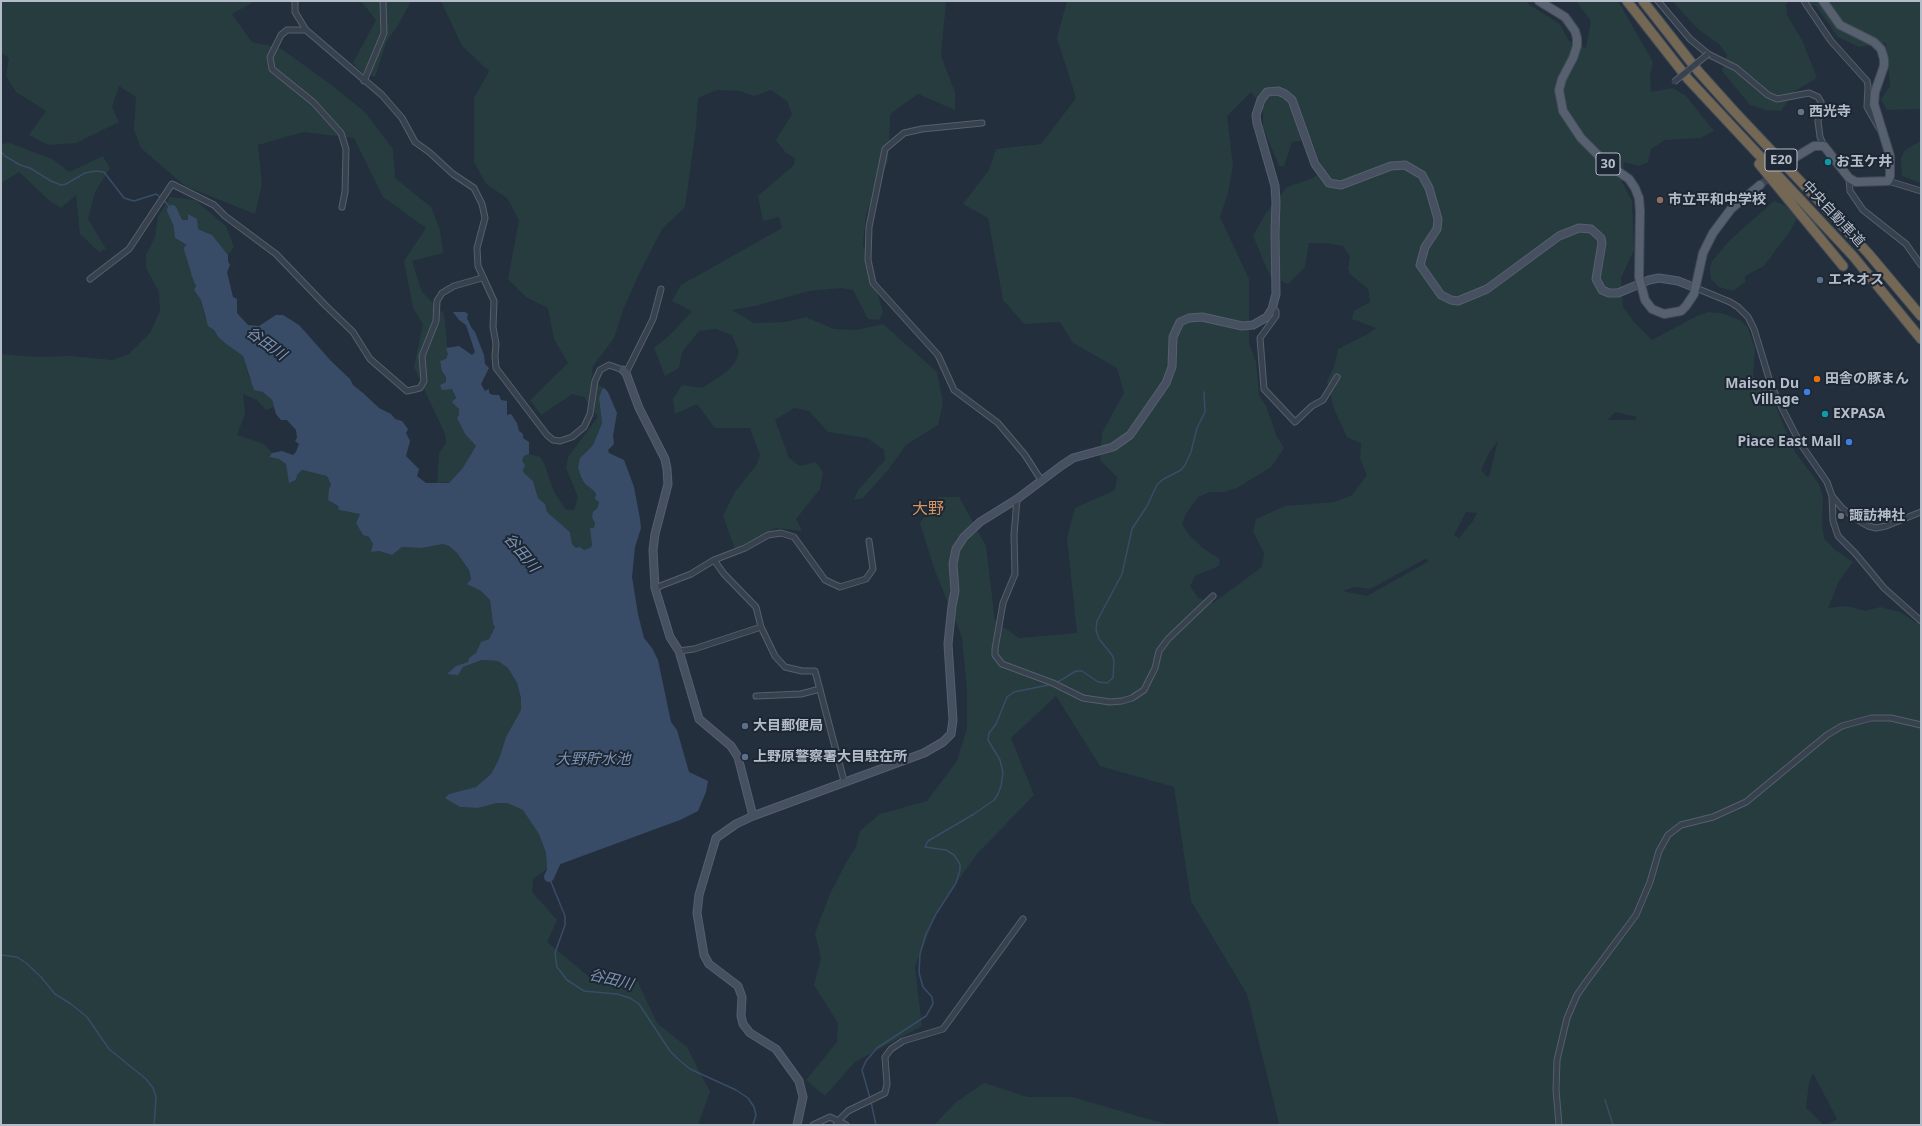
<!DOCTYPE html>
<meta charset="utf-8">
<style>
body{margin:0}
#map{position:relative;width:1922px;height:1126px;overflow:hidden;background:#242f3e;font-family:"Noto Sans",sans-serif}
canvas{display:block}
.frame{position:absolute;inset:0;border:2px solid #b4bcc9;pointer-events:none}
</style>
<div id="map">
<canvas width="1922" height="1126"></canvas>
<div class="frame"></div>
</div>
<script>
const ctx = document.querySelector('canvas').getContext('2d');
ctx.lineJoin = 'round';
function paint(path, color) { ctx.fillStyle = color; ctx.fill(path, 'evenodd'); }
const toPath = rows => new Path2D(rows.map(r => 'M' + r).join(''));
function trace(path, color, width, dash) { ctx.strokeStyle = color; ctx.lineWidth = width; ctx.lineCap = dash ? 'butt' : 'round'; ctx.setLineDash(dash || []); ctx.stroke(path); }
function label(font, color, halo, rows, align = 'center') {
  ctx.font = font + ' "Noto Sans","Noto Sans JP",sans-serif'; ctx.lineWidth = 4; ctx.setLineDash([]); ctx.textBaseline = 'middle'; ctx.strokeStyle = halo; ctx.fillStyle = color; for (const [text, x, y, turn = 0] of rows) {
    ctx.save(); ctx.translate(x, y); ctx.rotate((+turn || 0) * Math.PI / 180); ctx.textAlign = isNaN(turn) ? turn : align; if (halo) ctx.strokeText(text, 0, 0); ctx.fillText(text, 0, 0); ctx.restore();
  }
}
const green = toPath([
 [1,1,255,1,232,14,252,42,280,48,330,84,365,112,393,149,395,178,431,207,440,230,443,253,412,261,422,292,444,314,448,354,446,360,440,361,442,371,446,377,446,382,440,385,452,388,459,409,459,415,457,418,465,434,476,446,462,469,449,483,442,482,437,484,439,453,446,443,445,434,414,367,423,324,413,308,404,261,426,228,383,197,354,138,303,132,258,145,262,184,255,214,185,186,141,148,134,130,136,97,119,86,112,107,119,122,76,143,48,145,29,135,46,111,16,92,6,76,9,58,1,53],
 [361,1,411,1,398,25,386,43,375,77,361,72,353,63,376,20],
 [441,1,946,1,941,56,955,92,955,110,918,94,890,114,888,161,866,214,863,244,883,312,879,320,868,319,853,290,841,288,809,291,755,306,732,310,754,323,785,322,806,317,834,329,856,330,883,324,937,372,943,403,938,425,906,445,888,470,863,498,854,500,858,490,885,460,884,450,867,438,828,432,809,411,794,408,775,420,789,458,800,466,816,462,823,472,820,489,796,519,802,531,776,528,735,549,723,516,735,492,757,464,760,455,750,428,715,428,697,404,675,414,673,399,682,385,702,388,725,373,735,363,739,352,732,335,716,329,699,331,682,352,679,368,665,376,654,348,670,335,692,311,672,301,681,285,782,228,779,217,763,221,758,196,794,165,795,158,786,153,776,140,792,114,787,101,771,90,754,96,740,91,717,90,698,98,696,128,685,207,662,229,638,276,623,310,614,338,593,366,591,380,604,388,602,390,599,398,602,423,593,445,583,454,578,468,581,478,585,484,593,490,599,502,592,518,595,523,594,528,591,528,592,545,590,548,584,550,576,548,572,544,570,532,547,512,545,504,538,498,533,481,524,473,522,461,524,456,529,454,540,457,544,463,554,492,566,510,574,510,578,497,566,468,568,457,598,417,584,397,572,394,541,415,530,400,568,363,554,339,548,308,526,297,508,279,519,220,507,198,486,184,474,162,474,98,489,71,462,46],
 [1067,1,1530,1,1528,4,1560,24,1569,41,1586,48,1591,21,1576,1,1618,1,1653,62,1650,75,1651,92,1673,88,1686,96,1714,131,1700,138,1665,140,1651,149,1648,162,1639,166,1624,162,1622,182,1632,201,1634,250,1621,278,1623,307,1635,323,1652,340,1695,317,1708,312,1721,313,1740,320,1748,328,1755,349,1753,375,1757,384,1769,391,1795,452,1819,484,1823,499,1822,524,1824,538,1834,549,1853,562,1839,581,1828,608,1847,606,1866,611,1880,607,1900,612,1917,623,1921,620,1921,1125,1826,1125,1837,1119,1813,1073,1809,1083,1806,1108,1824,1125,1275,1125,1279,1124,1247,994,1191,901,1174,787,1100,766,1056,696,1011,738,1034,795,977,854,939,907,915,967,922,1026,855,1062,825,1096,806,1080,837,1042,838,1023,814,985,821,958,815,933,830,894,847,861,856,847,860,831,880,814,927,801,957,761,967,728,967,690,962,637,935,571,920,523,939,497,959,497,986,546,995,621,1019,638,1077,633,1067,538,1075,508,1115,490,1117,477,1100,460,1102,433,1124,393,1117,368,1073,343,1060,322,1024,324,1003,300,988,218,963,204,989,170,996,149,1041,144,1076,98,1057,38],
 [1251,92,1263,108,1263,128,1279,166,1284,166,1292,142,1311,139,1323,170,1313,178,1287,187,1266,213,1253,236,1270,276,1288,284,1305,267,1309,243,1327,243,1343,246,1350,257,1348,268,1350,274,1368,289,1370,302,1354,311,1352,319,1376,328,1368,334,1338,349,1334,367,1327,381,1334,409,1347,437,1361,443,1360,459,1367,475,1352,495,1334,502,1285,506,1256,519,1253,531,1264,553,1262,567,1213,603,1198,598,1190,586,1195,576,1219,566,1220,559,1204,549,1189,535,1182,524,1186,514,1198,497,1210,492,1224,492,1237,488,1271,467,1284,448,1277,437,1266,406,1259,395,1256,362,1249,343,1249,279,1220,217,1228,193,1233,166,1227,116],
 [1615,412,1637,417,1635,420,1608,420],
 [1498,441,1489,477,1487,477,1481,470,1490,451],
 [1466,512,1477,513,1473,521,1459,538,1454,535],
 [1425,559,1429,561,1367,596,1343,591,1354,587,1370,589],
 [1672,1,1790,1,1786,4,1787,15,1802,40,1817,78,1795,91,1781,111,1766,110,1750,105,1722,71,1727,55,1720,45,1698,29],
 [1797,1,1921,1,1921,109,1887,110,1881,99,1890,86,1886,43,1859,47,1838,37,1816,6],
 [1921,141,1921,183,1902,176,1901,158,1905,150],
 [10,143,54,160,69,172,103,156,110,168,95,192,88,219,106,249,99,252,80,234,76,195,61,208,50,201,19,172,1,183,1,144],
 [170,197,195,200,226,226,234,247,228,255,217,241,206,232,198,229,188,215,189,220,174,221,175,238,187,245,186,250,189,258,195,263,197,284,194,290,201,300,205,318,218,337,243,356,249,377,272,400,274,407,266,410,257,400,243,394,245,414,237,435,264,444,272,453,269,457,279,459,286,464,290,483,296,480,297,475,302,470,327,476,331,486,328,500,346,512,356,512,361,514,356,523,363,535,369,537,373,544,371,552,379,551,392,555,402,547,422,548,443,544,449,546,457,553,469,570,471,579,467,584,481,591,490,600,493,624,495,627,489,639,481,643,476,653,469,658,468,662,456,666,463,667,482,660,498,661,508,668,517,683,521,698,521,710,506,737,499,759,491,774,476,787,449,794,460,807,478,808,497,803,507,803,523,810,532,822,539,834,546,853,547,869,533,879,532,892,557,920,547,942,594,981,636,978,657,1023,687,1047,710,1092,698,1125,1,1125,1,354,36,357,71,356,112,360,129,354,150,333,160,311,159,292,146,268,146,255,155,237,158,217],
 [1774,201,1786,206,1797,218,1790,231,1764,266,1745,276,1745,282,1733,291,1719,287,1711,279,1710,269,1712,261,1731,239],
 [984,1083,1028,1097,1072,1097,1169,1125,934,1125,955,1103]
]);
const water = toPath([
 [188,214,197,219,198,229,212,235,228,255,228,261,230,265,227,272,233,297,237,299,237,313,248,325,259,326,276,315,283,315,299,325,331,361,350,379,353,385,363,393,379,408,391,414,395,419,402,421,408,429,406,433,410,441,406,456,419,469,417,476,426,483,449,483,462,469,476,446,465,434,457,418,459,415,459,409,452,402,456,398,452,389,442,390,440,385,446,382,446,377,442,371,440,361,446,359,448,354,446,348,459,346,472,355,475,352,466,325,459,320,453,312,465,312,468,314,467,318,471,327,475,332,484,355,485,364,489,368,481,384,485,391,489,389,489,393,493,395,499,395,501,400,507,401,507,415,511,414,517,423,519,431,523,434,523,438,529,442,529,454,524,456,522,461,525,465,523,470,524,473,533,481,538,498,545,504,547,512,570,532,572,544,576,548,580,547,584,550,590,548,592,545,590,528,594,528,595,523,592,518,593,512,597,508,599,502,595,499,596,494,593,490,585,484,581,477,578,468,580,458,593,445,602,423,599,398,602,389,604,388,608,392,617,413,613,436,614,444,608,450,609,453,624,460,634,487,640,519,641,528,635,547,632,577,638,614,644,638,652,648,658,660,671,722,677,730,689,772,708,781,706,792,698,811,680,820,547,869,546,853,539,834,523,810,507,803,497,803,478,808,460,807,445,798,449,794,476,787,491,774,499,759,506,737,521,710,521,698,517,683,508,668,498,661,482,660,463,667,458,675,447,674,456,666,468,662,469,658,476,653,481,642,489,639,495,627,493,624,490,600,481,591,467,584,471,579,469,570,457,553,449,546,443,544,422,548,402,547,392,555,379,551,371,552,373,544,369,537,363,535,356,523,360,514,339,510,338,506,328,500,329,489,331,485,327,476,302,470,297,475,296,480,289,483,286,464,279,459,269,457,272,453,282,451,293,455,296,452,299,444,295,441,297,438,296,430,287,420,281,420,276,414,272,400,263,392,254,390,243,356,225,343,218,337,214,330,208,326,201,300,194,290,197,284,191,275,197,268,195,263,189,258,186,250,187,245,175,238,173,220,188,220]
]);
const stream = toPath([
 [1,152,5,156,20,165,30,168,51,181,61,185,66,184,85,173,96,171,104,172,124,198,134,201,156,194,163,199,172,210],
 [1056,683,1076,671,1082,671,1098,682,1107,683,1113,678,1114,661,1112,655,1099,639,1096,630,1097,621,1122,574,1132,529,1147,506,1157,485,1162,480,1181,470,1185,465,1191,452,1197,428,1205,412,1204,392],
 [549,877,565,916,565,925,555,953,557,967,567,980,584,991,617,994,630,998,639,1004,670,1051,678,1059,690,1069,736,1090,748,1098,754,1107,756,1115,753,1125],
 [1,955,17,957,26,963,41,977,55,994,71,1004,87,1017,109,1049,146,1079,153,1088,156,1097,154,1125],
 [870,1098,862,1070,866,1061,877,1048,926,1016,933,1004,932,997,923,987,919,973,920,954,926,934,936,914,956,883,960,870,960,864,954,855,946,850,925,847,928,841,974,814,994,800,998,794,1001,786,1003,773,1000,760,988,740,989,733,996,724,1007,697,1014,692,1053,684],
 [1605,1100,1613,1125],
 [871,1102,876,1125]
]);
const river = toPath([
 [172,210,182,232],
 [189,249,199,281],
 [549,877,559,855]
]);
const primaryTunnel = toPath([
 [1760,185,1794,158]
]);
const street = toPath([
 [295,1,295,12,306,30,382,95,402,118,415,142,429,152,453,174,474,188,482,204,485,218,477,248,478,266,494,301,493,327,496,344,495,356,496,368,547,435,553,440,560,441,572,437,584,427,590,414,595,381,600,370,609,365,623,370],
 [1658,1,1690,39,1708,54,1736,68,1768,95,1777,99,1809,93,1818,97,1821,102,1822,108,1818,121,1820,137,1824,146],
 [1804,1,1831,41,1867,81,1868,86,1867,107,1879,128],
 [306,30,287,30,281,35,270,57,272,69,313,102,341,133,346,149,345,192,342,207],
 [364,81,384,33,383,1],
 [982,123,922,129,904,133,885,149,869,227,868,260,873,283,938,355,954,390,998,423,1025,455,1041,480],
 [1849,178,1850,191,1863,210,1906,244,1921,265],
 [1888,181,1921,191],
 [90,279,129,249,172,184,214,205,225,216,276,254,325,305,353,332,370,359,407,391,420,388,424,381,422,356,436,321,437,301,442,293,454,286,482,278],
 [1696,288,1730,302,1738,307,1748,317,1754,329,1771,385,1783,410,1800,443,1827,482,1832,496,1833,521,1838,536,1855,553,1884,588,1921,621],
 [1272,309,1276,311,1276,316,1260,338,1264,389,1295,422,1312,406,1323,400,1337,377],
 [626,373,653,319,661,289],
 [1832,496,1842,508,1858,520,1868,526,1876,528,1886,526,1921,512],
 [1017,499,1014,535,1015,574,1003,603,995,649,995,655,1002,664,1053,683,1083,698,1110,702,1122,701,1132,698,1144,690,1155,668,1159,651,1168,639,1213,596],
 [714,560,724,574,756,607,761,627,775,656,785,667,802,671,815,671,844,781],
 [655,588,691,574,714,560,745,548,768,535,781,533,794,537,825,580,840,587,866,579,873,569,869,541],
 [679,651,694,649,761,627],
 [756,696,801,694,820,689],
 [813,1125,830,1117,846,1125],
 [836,1125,838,1121,848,1111,885,1093,887,1084,885,1057,891,1049,903,1041,943,1029,1023,919],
 [1559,1125,1556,1090,1557,1060,1567,1018,1577,995,1586,982,1636,915,1650,882,1659,851,1668,835,1681,825,1713,817,1746,802,1827,735,1842,726,1871,718,1891,718,1921,725]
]);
const secondary = toPath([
 [623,370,626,373,639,408,665,459,667,469,668,484,655,534,653,550,655,588,670,637,679,651,699,719,731,746,738,757,753,816],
 [797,1125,803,1097,799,1081,776,1049,750,1033,743,1024,741,1016,742,997,738,986,709,964,704,955,697,913,699,895,716,838,736,824,753,816,924,753,943,742,951,734,953,720,948,644,952,606,955,591,953,564,956,549,964,537,980,522,1017,499,1061,466,1073,458,1113,447,1130,435,1166,383,1172,367,1173,337,1180,322,1189,318,1202,317,1242,326,1253,325,1267,317,1272,309,1276,294,1275,233,1276,202,1275,186,1257,123,1256,115,1261,100,1267,92,1278,91,1285,94,1292,100,1315,164,1329,183,1341,185,1391,166,1405,165,1422,175,1429,188,1438,219,1437,229,1425,247,1420,265,1441,295,1451,300,1458,301,1487,289,1559,236,1579,228,1591,229,1601,238,1602,243,1596,279,1602,290,1609,293,1618,293,1649,280,1659,278,1678,281,1696,288]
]);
const primary = toPath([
 [1539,1,1565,17,1575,31,1577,38,1577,46,1573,58,1562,79,1559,90,1563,111,1581,138,1605,162,1629,179,1635,188,1639,198,1640,211,1639,277],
 [1794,158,1814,146,1824,146,1849,178,1856,182,1888,181,1890,176,1890,156,1874,104,1875,92,1884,66,1884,59,1881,49,1874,42,1840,25,1823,1],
 [1681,311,1686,306,1694,294,1703,253,1713,233,1731,209,1760,185]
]);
const highway = toPath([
 [1627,1,1688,79,1853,256,1921,339],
 [1643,1,1698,71,1734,111,1868,253,1921,316],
 [1759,164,1843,266]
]);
const streetBridge = toPath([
 [1674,82,1708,54]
]);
const primaryBridge = toPath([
 [1639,277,1645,300,1652,309,1664,314,1681,311]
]);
const markers = [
 [1801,112,4,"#6b7280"],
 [1828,162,4,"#0f9aa8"],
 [1660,200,4,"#8d6e63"],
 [1820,280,4,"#5c6f8a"],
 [1817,379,4,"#e8710a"],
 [1807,392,4,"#3f7fe0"],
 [1825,414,4,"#0f9aa8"],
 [1849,442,4,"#3f7fe0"],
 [1841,516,4,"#6b7280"],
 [745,726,4,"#5c6f8a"],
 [745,757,4,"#5c6f8a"]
];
const shields = [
 [1781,160,32],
 [1608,164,24]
];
const shieldNames = [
 ["E20",1781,160],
 ["30",1608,164]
];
const poiNames = [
 ["西光寺",1809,112],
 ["お玉ケ井",1836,162],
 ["市立平和中学校",1668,200],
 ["エネオス",1828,280],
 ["田舎の豚まん",1825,379],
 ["Maison Du",1799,384,"right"],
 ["Village",1799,400,"right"],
 ["EXPASA",1833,414],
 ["Piace East Mall",1841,442,"right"],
 ["諏訪神社",1849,516],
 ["大目郵便局",753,726],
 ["上野原警察署大目駐在所",753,757]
];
const streetNames = [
 ["中央自動車道",1833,214,47]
];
const waterNames = [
 ["谷田川",266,344,36],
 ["谷田川",521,553,50],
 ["大野貯水池",593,760],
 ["谷田川",611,980,14]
];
const quarterNames = [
 ["大野",928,509]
];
paint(green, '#263c3f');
paint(water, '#394c67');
trace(stream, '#394c67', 1.5);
trace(river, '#394c67', 10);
trace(primaryTunnel, '#3a4453', 8, [8, 4]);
trace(street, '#565f6c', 7);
trace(secondary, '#565f6c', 9);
trace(primary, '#414a57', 10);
trace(highway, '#434c59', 11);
trace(street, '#38414e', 5);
trace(secondary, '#465061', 7);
trace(primary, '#56606e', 8);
trace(highway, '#746855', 9);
trace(streetBridge, '#565f6c', 7, []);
trace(primaryBridge, '#414a57', 10, []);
trace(streetBridge, '#38414e', 5);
trace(primaryBridge, '#56606e', 8);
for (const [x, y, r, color] of markers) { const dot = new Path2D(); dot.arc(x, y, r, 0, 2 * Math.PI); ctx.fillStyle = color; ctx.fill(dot); trace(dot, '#1d2633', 1.5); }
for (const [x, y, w] of shields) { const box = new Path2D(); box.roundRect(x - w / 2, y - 11, w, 22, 3); ctx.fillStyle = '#1d2633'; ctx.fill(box); trace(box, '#b4bcc9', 1); }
label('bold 13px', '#b4bcc9', null, shieldNames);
label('bold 14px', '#b4bcc9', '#1d2633', poiNames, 'left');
label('14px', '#b4bcc9', '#1d2633', streetNames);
label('italic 15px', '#7c92b1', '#1d2633', waterNames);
label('16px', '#d59563', '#1d2633', quarterNames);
</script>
